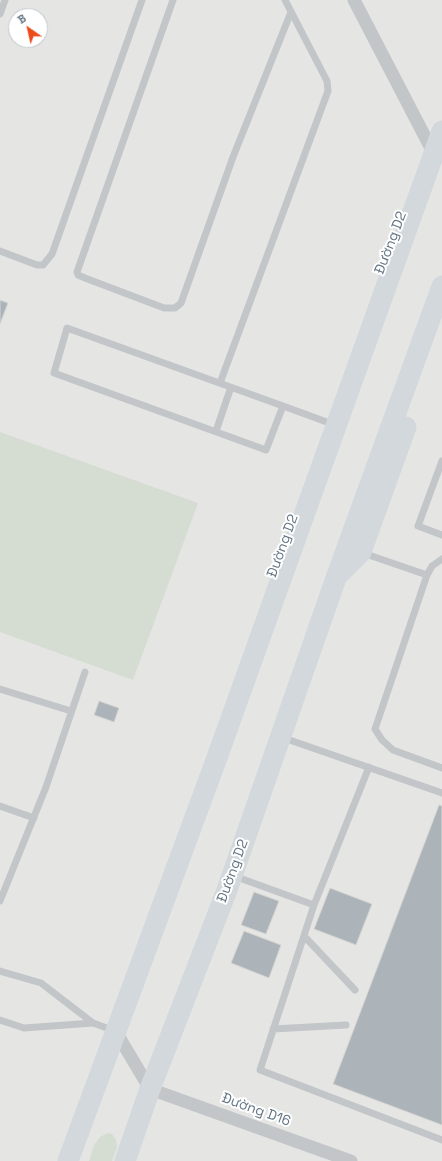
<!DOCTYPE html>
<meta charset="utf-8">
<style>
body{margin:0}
#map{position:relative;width:442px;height:1161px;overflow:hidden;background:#f5f5f0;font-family:"Space Grotesk",sans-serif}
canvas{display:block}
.north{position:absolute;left:8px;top:8px;width:40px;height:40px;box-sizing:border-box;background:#fff;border:1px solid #c0c7cd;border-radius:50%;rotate:326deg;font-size:11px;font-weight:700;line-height:16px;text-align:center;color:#627483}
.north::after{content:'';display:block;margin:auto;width:14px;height:18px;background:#ec4b19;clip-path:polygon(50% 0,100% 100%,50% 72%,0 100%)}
</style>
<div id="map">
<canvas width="442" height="1161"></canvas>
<div class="north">B</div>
</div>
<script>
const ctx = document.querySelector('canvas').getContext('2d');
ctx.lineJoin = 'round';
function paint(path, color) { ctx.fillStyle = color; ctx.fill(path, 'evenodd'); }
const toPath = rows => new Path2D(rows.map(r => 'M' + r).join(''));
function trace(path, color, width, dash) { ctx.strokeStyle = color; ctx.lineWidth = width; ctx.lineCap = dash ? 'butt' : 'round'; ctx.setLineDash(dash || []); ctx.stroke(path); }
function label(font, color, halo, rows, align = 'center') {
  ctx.font = font + ' "Space Grotesk",sans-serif'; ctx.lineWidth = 4; ctx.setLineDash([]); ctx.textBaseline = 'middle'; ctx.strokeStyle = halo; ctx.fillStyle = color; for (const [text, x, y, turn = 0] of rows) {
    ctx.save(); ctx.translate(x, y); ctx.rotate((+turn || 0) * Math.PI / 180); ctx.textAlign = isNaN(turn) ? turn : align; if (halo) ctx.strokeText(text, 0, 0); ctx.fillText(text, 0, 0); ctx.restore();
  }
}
const built = toPath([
 [0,0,442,0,442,1161,0,1161],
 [16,16,40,16,40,40,16,40]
]);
const green = toPath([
 [0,432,198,503,133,680,0,632],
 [108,1133,112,1134,116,1140,117,1147,112,1161,89,1161,94,1145,100,1137]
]);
const building = toPath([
 [0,300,8,303,0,324,0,300],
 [99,701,119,708,114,722,94,715,99,701],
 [439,805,442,806,442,1125,333,1084,439,805],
 [330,888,372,904,356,945,314,929,330,888],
 [254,892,279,901,266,934,241,925,254,892],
 [244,931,281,945,269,978,231,963,244,931]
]);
const lane = toPath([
 [173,0,77,272,78,275,85,278,164,308,175,308,181,303,233,157,291,12],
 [0,14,5,0],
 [0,251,37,265,43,265,52,254,142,0],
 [220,383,328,91,327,81,285,0],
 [283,406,266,450,54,373,67,328,283,406,335,425],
 [216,431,231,387],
 [442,461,418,526,442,535],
 [363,553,427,575,432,566,442,559],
 [427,575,375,729,382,740,393,750,442,768],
 [0,689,71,711],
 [281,737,442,793],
 [0,806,34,818],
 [234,876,314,905,260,1070,442,1140],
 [0,901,46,787,85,672],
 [314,905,369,767],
 [304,936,355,990],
 [0,971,41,983,93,1023,115,1031],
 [0,1020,24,1028,93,1023],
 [273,1029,346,1025]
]);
const street = toPath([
 [354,0,434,154],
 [116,1032,150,1089,351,1161]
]);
const primary = toPath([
 [340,573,361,552,406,427],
 [68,1161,215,763,442,131],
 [125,1161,150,1089,227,890,336,578,442,286]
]);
const streetNames = [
 ["Đường D2",391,243,-69],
 ["Đường D2",283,546,-70],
 ["Đường D2",233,871,-70],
 ["Đường D16",256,1110,20]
];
paint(built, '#e5e6e4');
paint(green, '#d5dcd1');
paint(building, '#acb4b9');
trace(building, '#d6d6d3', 1);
trace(lane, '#c2c6c9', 7);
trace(street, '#c2c6c9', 13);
trace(primary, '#d3d8dc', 21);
label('14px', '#627483', '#fff', streetNames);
</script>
